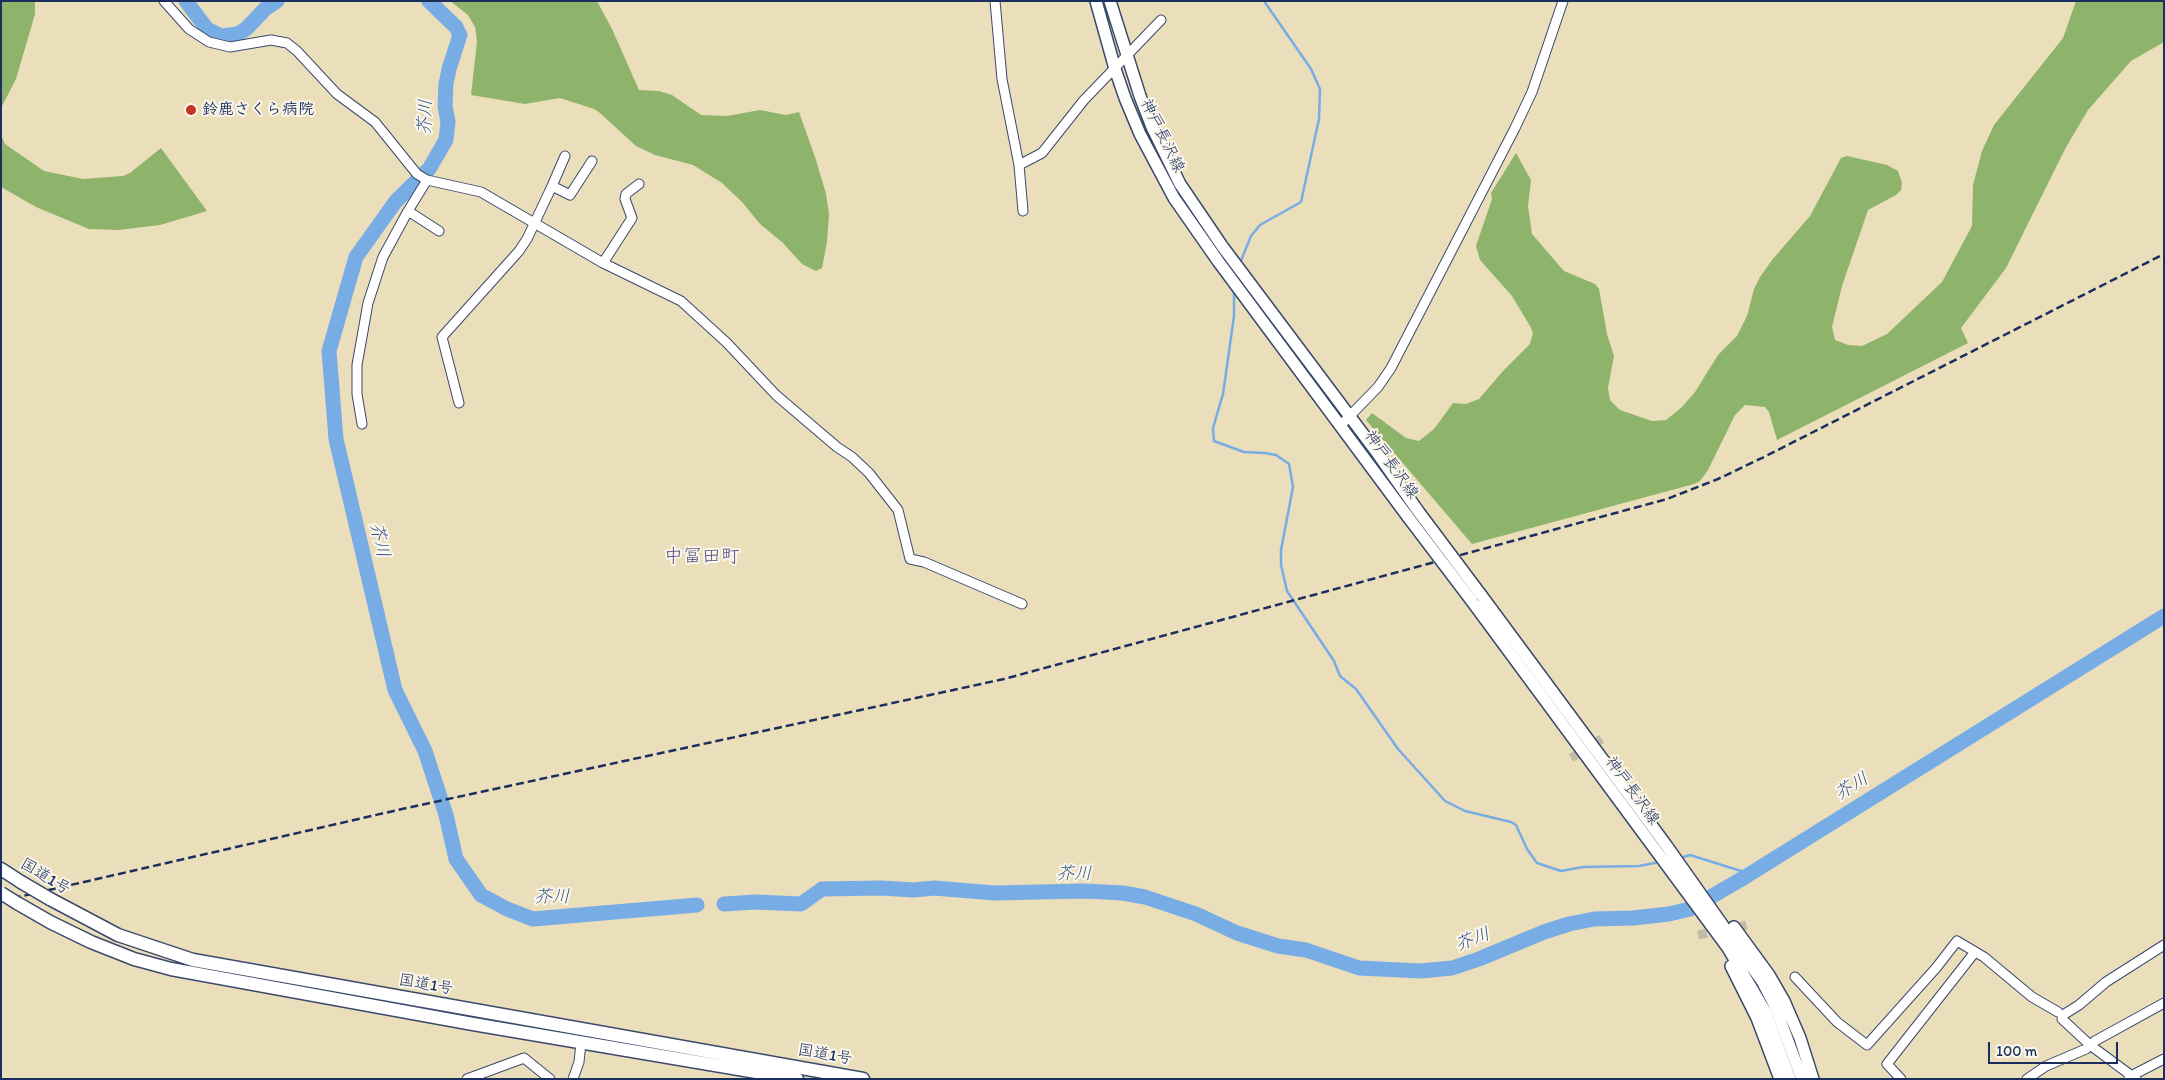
<!DOCTYPE html>
<meta charset="utf-8">
<style>
body{margin:0}
#map{position:relative;width:2165px;height:1080px;overflow:hidden;background:#ebdeba;font-family:Itim,sans-serif}
canvas{display:block}
.frame{position:absolute;inset:0;border:2px solid #1b2f5e;pointer-events:none}
.scale{position:absolute;left:1988px;top:1042px;width:130px;height:22px;box-sizing:border-box;border:2px solid #1b2f5e;border-top:0;padding-left:6px;font-size:15px;line-height:18px;white-space:nowrap;color:#1b2f5e;-webkit-text-stroke:4px #fbf7ec;paint-order:stroke}
</style>
<div id="map">
<canvas width="2165" height="1080"></canvas>
<div class="frame"></div>
<div class="scale">100 m</div>
</div>
<script>
const ctx = document.querySelector('canvas').getContext('2d');
ctx.lineJoin = 'round';
function paint(path, color) { ctx.fillStyle = color; ctx.fill(path, 'evenodd'); }
const toPath = rows => new Path2D(rows.map(r => 'M' + r).join(''));
function trace(path, color, width, dash) { ctx.strokeStyle = color; ctx.lineWidth = width; ctx.lineCap = dash ? 'butt' : 'round'; ctx.setLineDash(dash || []); ctx.stroke(path); }
function label(font, color, halo, rows, align = 'center') {
  ctx.font = font + ' Itim,"Klee One",sans-serif'; ctx.lineWidth = 4; ctx.setLineDash([]); ctx.textBaseline = 'middle'; ctx.strokeStyle = halo; ctx.fillStyle = color; for (const [text, x, y, turn = 0] of rows) {
    ctx.save(); ctx.translate(x, y); ctx.rotate((+turn || 0) * Math.PI / 180); ctx.textAlign = isNaN(turn) ? turn : align; if (halo) ctx.strokeText(text, 0, 0); ctx.fillText(text, 0, 0); ctx.restore();
  }
}
const forest = toPath([
 [1,1,35,1,35,14,16,79,1,108],
 [450,1,597,1,612,29,639,90,659,91,672,95,701,115,727,116,760,110,786,115,799,112,816,160,826,194,829,214,827,242,822,268,816,271,802,264,783,243,760,224,742,202,722,183,693,165,655,155,636,146,600,113,594,109,560,98,525,104,471,95,477,41,475,27,468,15],
 [2076,1,2164,1,2164,42,2131,61,2088,110,2065,149,2006,268,1961,328,1968,343,1777,440,1769,412,1765,407,1745,405,1735,415,1708,470,1700,481,1694,484,1472,544,1366,420,1372,413,1406,438,1419,441,1434,429,1453,403,1466,404,1479,399,1503,371,1530,344,1533,333,1530,326,1512,296,1480,260,1476,246,1492,199,1491,193,1516,153,1531,180,1528,206,1532,234,1564,271,1595,284,1599,289,1607,334,1614,356,1608,388,1610,400,1620,410,1652,421,1666,420,1682,407,1695,392,1718,355,1737,336,1747,316,1754,289,1760,277,1772,260,1810,216,1841,158,1847,156,1887,165,1898,171,1902,183,1901,190,1896,195,1868,210,1842,286,1832,327,1835,340,1848,345,1862,346,1887,334,1942,282,1972,226,1973,185,1982,151,1994,125,2063,38],
 [1,135,5,144,44,171,83,179,123,176,130,173,161,148,207,211,160,225,118,230,89,229,36,207,1,187]
]);
const stream = toPath([
 [1240,263,1251,236,1260,225,1301,202,1319,119,1320,89,1311,69,1264,1],
 [1234,290,1234,316,1223,394,1213,428,1214,441,1244,452,1265,453,1276,455,1289,464,1293,487,1281,550,1281,565,1287,591,1334,661,1340,676,1356,689,1398,749,1445,801,1465,811,1511,822,1516,825,1527,849,1537,863,1561,871,1583,867,1639,866,1660,862],
 [1680,858,1690,855,1741,871,1745,877]
]);
const river = toPath([
 [186,1,207,29,221,36,238,34,247,28,265,9,277,1],
 [429,1,456,27,460,35,449,69,446,84,445,106,448,122,446,140,429,169,396,201,356,257,329,351,336,439,395,690,425,751,446,815,456,859,481,895,507,909,533,919,697,905],
 [724,904,756,902,801,904,822,889,881,888,914,890,934,888,994,893,1085,891,1123,893,1145,897,1196,914,1237,933,1278,946,1306,950,1359,968,1421,971,1452,968,1479,959,1544,932,1569,924,1594,919,1633,918,1669,914,1690,909,1745,877,2164,616]
]);
const minorTunnel = toPath([
 [1571,758,1603,738],
 [1698,935,1747,925]
]);
const minor = toPath([
 [164,1,189,29,209,42,230,47,271,40,287,43,297,51,337,94,375,122,417,174,427,180,481,192,603,263,681,301,727,343,776,395,837,447,852,457,869,473,898,510,910,559,924,562,1022,604],
 [995,1,1002,79,1019,165,1023,211],
 [1019,165,1042,153,1084,100,1161,20],
 [552,186,565,156],
 [408,211,427,180],
 [603,263,632,218,625,199,626,194,639,184],
 [459,403,442,337,519,251,527,239,552,186,570,195,592,161],
 [362,424,357,394,357,365,368,303,383,257,408,211,439,231],
 [1341,425,1378,387,1391,368,1515,128,1532,92,1563,1],
 [1795,977,1837,1022,1867,1045,1936,968,1957,941,1984,957,2032,997,2058,1012],
 [2129,1077,2164,1059],
 [467,1079,524,1058,550,1079],
 [573,1079,579,1062,581,1043],
 [1901,1079,1887,1064,1975,952],
 [2027,1079,2046,1066,2086,1049,2095,1041,2164,1003],
 [2136,1079,2090,1045,2062,1019,2063,1015,2079,1005,2106,982,2164,945]
]);
const major = toPath([
 [1096,1,1115,69,1125,98,1140,134,1174,198,1218,261,1408,517],
 [1110,1,1140,96,1152,127,1180,184,1222,246,1378,454,1418,511],
 [1481,595,1666,845,1762,981,1775,1006,1802,1079],
 [1474,604,1728,948,1765,1011,1790,1079],
 [1734,927,1769,975,1784,1001,1800,1038,1813,1079],
 [1731,966,1757,1018,1780,1079]
]);
const highway = toPath([
 [1,869,21,882],
 [50,899,118,935,193,960,863,1079],
 [17,903,50,922,91,942,134,959,171,969,473,1024,797,1079]
]);
const rail = toPath([
 [1,901,402,809,1004,679,1667,499,1718,479,1764,457,2164,254]
]);
const majorBridge = toPath([
 [1418,511,1481,595],
 [1408,517,1474,604]
]);
const highwayBridge = toPath([
 [21,882,50,899],
 [1,893,17,903]
]);
const markers = [
 [191,110,6,"#c8321e"]
];
const poiNames = [
 ["鈴鹿さくら病院",202,110]
];
const streetNames = [
 ["神戸長沢線",1162,136,64],
 ["神戸長沢線",1391,465,54],
 ["神戸長沢線",1632,791,54],
 ["国道1号",45,877,31],
 ["国道1号",426,985,10],
 ["国道1号",825,1055,10]
];
const waterNames = [
 ["芥川",426,117,-88],
 ["芥川",379,540,77],
 ["芥川",1852,787,-32],
 ["芥川",1074,874],
 ["芥川",552,897],
 ["芥川",1473,940,-21]
];
const quarterNames = [
 ["中冨田町",702,557]
];
paint(forest, '#8db46a');
trace(stream, '#78ace5', 2.5);
trace(river, '#78ace5', 15);
trace(minorTunnel, '#c1bba8', 9, [9, 4.5]);
trace(minor, '#3a496c', 11);
trace(major, '#3a496c', 14);
trace(highway, '#3a496c', 15);
trace(minor, '#fff', 9);
trace(major, '#fff', 11);
trace(highway, '#fff', 12);
trace(rail, '#1b2f5e', 2.5, [8, 4]);
trace(majorBridge, '#3a496c', 14, []);
trace(highwayBridge, '#3a496c', 15, []);
trace(majorBridge, '#fff', 11);
trace(highwayBridge, '#fff', 12);
for (const [x, y, r, color] of markers) { const dot = new Path2D(); dot.arc(x, y, r, 0, 2 * Math.PI); ctx.fillStyle = color; ctx.fill(dot); trace(dot, '#fbf7ec', 2); }
label('bold 16px', '#1b2f5e', '#fbf7ec', poiNames, 'left');
label('16px', '#1b2f5e', '#fbf7ec', streetNames);
label('italic 18px', '#375486', '#fbf7ec', waterNames);
label('19px', '#5b5282', '#fbf7ec', quarterNames);
</script>
